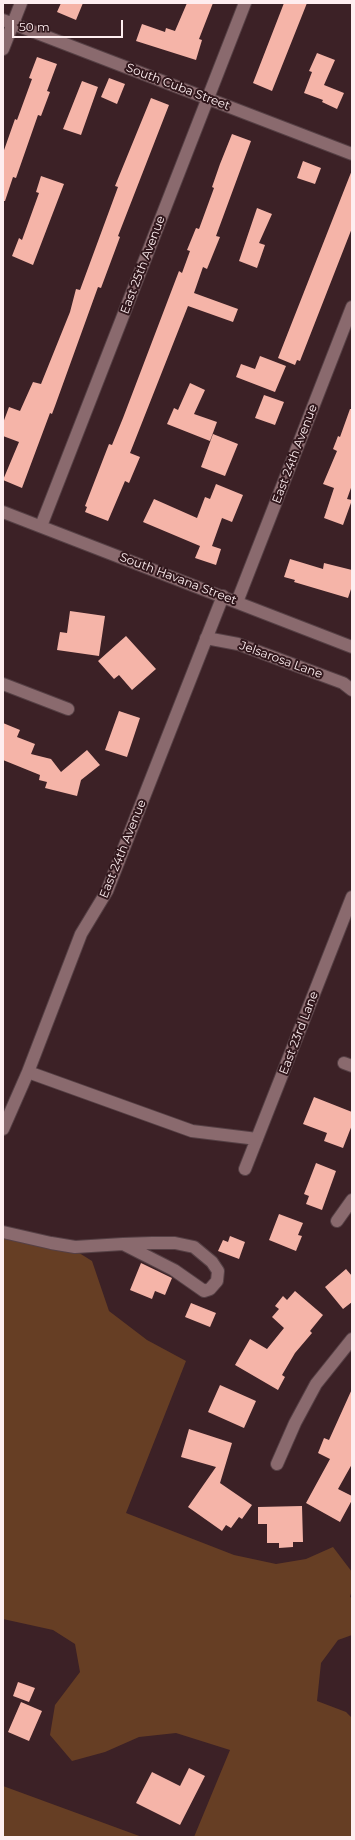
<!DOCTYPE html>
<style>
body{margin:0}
#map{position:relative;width:355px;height:1840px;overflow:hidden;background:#3c2126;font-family:Montserrat,sans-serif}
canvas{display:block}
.frame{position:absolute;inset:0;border:4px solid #feeef0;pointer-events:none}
.scale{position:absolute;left:12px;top:20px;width:111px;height:18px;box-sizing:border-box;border:2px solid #feeef0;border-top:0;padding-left:5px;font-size:12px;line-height:14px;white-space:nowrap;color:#feeef0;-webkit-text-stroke:3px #31171c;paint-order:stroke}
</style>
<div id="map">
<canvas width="355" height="1840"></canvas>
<div class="frame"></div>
<div class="scale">50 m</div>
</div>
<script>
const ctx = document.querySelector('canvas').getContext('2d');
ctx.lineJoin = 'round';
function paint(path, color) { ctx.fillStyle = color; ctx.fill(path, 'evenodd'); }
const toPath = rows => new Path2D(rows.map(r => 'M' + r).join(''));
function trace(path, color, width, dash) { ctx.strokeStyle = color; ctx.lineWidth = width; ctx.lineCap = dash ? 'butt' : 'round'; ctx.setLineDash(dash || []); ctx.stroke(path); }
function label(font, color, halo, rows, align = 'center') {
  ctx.font = font + ' Montserrat,sans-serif'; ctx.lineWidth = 4; ctx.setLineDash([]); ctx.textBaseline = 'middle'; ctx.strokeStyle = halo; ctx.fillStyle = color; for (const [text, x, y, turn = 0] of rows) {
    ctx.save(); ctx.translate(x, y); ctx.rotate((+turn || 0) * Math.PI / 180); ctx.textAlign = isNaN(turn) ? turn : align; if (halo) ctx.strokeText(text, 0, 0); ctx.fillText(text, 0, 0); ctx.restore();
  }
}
const green = toPath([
 [3,1236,76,1251,92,1261,109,1311,147,1340,186,1361,126,1513,234,1555,276,1564,306,1559,333,1547,352,1572,352,1590,350,1597,352,1598,352,1635,338,1640,321,1663,317,1701,346,1712,352,1718,352,1837,194,1837,230,1750,176,1733,139,1737,105,1752,72,1761,50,1735,55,1705,80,1672,75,1644,53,1630,3,1619],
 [3,1786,142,1837,3,1837]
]);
const building = toPath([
 [61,3,83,3,76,20,57,12],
 [187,3,213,3,199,39,202,40,196,60,136,41,142,24,165,32,166,28,175,31],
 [284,3,307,3,272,91,253,83],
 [317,53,335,60,324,85,344,93,337,109,322,102,323,100,304,93,312,72,309,71],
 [37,57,57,64,47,91,50,92,41,116,38,115,16,178,13,177,5,201,3,201,3,153,15,119,17,120,32,79,29,78],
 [109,78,125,84,117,104,101,97],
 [82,81,98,87,81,135,63,129],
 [151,98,169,105,118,236,120,237,101,288,98,287,55,406,52,414,50,413,22,488,3,480,19,442,3,436,3,423,9,407,20,411,33,382,41,384,70,312,76,289,80,290,118,187,115,186],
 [232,134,251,141,216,236,220,237,207,269,203,267,194,293,238,309,233,322,188,306,130,453,140,457,129,483,125,481,108,521,85,512,87,507,85,506,109,444,112,445,123,418,179,271,182,273,190,251,187,250,196,228,199,229,214,188,212,187,220,164],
 [303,161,321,168,315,184,297,178],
 [352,170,352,228,300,361,297,360,295,365,278,358],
 [41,176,64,184,33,265,12,256,19,238,22,240,39,193,36,192],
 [257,208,272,214,259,243,265,245,257,268,239,261],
 [260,356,286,366,275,392,236,377,241,364,255,369],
 [190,383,205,390,194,414,217,422,210,441,167,424,174,408,178,410],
 [264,395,284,402,275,425,255,418],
 [350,409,352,409,352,485,347,499,352,500,343,525,324,518,334,488,323,484,337,451,333,449,338,436,340,437],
 [213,434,238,444,225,476,201,467],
 [216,484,243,495,232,522,222,518,212,546,221,549,216,565,195,558,200,546,143,522,154,499,197,518,205,497,210,499],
 [290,559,323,569,324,563,352,570,352,586,348,598,294,582,295,580,284,577],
 [70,611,105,616,99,656,57,650,60,632,67,633],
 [126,636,156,669,132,690,119,675,114,679,98,661],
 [119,711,140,718,127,757,105,750],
 [3,723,20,730,17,737,35,744,31,754,51,759,61,772,87,750,100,765,81,780,77,796,45,788,47,782,39,780,40,775,3,760],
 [314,1097,352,1112,352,1125,343,1148,324,1141,327,1133,303,1124],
 [316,1163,336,1171,322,1210,306,1204,309,1196,304,1194],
 [279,1214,303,1223,298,1235,302,1236,296,1251,269,1240],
 [230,1236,245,1242,239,1259,218,1251,223,1240,228,1242],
 [141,1263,172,1278,165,1295,155,1291,152,1299,130,1290],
 [346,1269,352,1276,352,1302,343,1309,325,1287],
 [295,1291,323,1315,310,1331,312,1333,295,1353,282,1375,285,1377,278,1390,235,1365,250,1339,267,1349,284,1328,272,1317,279,1309,275,1306,283,1296,287,1300],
 [191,1303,216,1313,210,1327,185,1317],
 [220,1385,256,1401,244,1428,208,1412],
 [352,1389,352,1464,338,1489,352,1496,352,1500,340,1522,306,1503,330,1459,318,1453,324,1438,329,1440],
 [189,1429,232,1443,220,1483,252,1505,242,1519,239,1517,231,1528,226,1525,222,1531,188,1507,216,1467,181,1457],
 [302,1506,303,1542,293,1542,293,1547,279,1548,279,1543,267,1543,267,1524,258,1524,258,1507],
 [18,1682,35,1688,29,1702,13,1696],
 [21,1702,42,1711,29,1741,8,1732],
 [189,1768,205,1776,180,1825,136,1803,152,1772,180,1786]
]);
const minor = toPath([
 [3,20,352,154],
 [3,49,21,3],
 [3,512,352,647],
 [41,526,245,3],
 [237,602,352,307],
 [206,638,238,644,343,683,352,690],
 [3,684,68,709],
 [344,1063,352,1066],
 [28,1072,192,1131,257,1139],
 [3,1129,28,1072,81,934,107,891,223,596],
 [245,1169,352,897],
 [337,1221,352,1200],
 [3,1232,51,1243,75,1247,123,1244,152,1243,175,1243,194,1247,212,1262,218,1271,217,1281,210,1289,204,1291,174,1270,123,1244],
 [277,1464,295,1423,316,1384,352,1339]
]);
const streetNames = [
 ["South Cuba Street",178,87,21],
 ["East 25th Avenue",143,265,-69],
 ["East 24th Avenue",295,454,-69],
 ["South Havana Street",178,579,21],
 ["Jelsarosa Lane",281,660,20],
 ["East 24th Avenue",123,849,-68],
 ["East 23rd Lane",299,1033,-69]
];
paint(green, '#663e24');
paint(building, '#f5b4a8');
trace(minor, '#564045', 14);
trace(minor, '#8a6a6e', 12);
label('12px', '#feeef0', '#31171c', streetNames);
</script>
